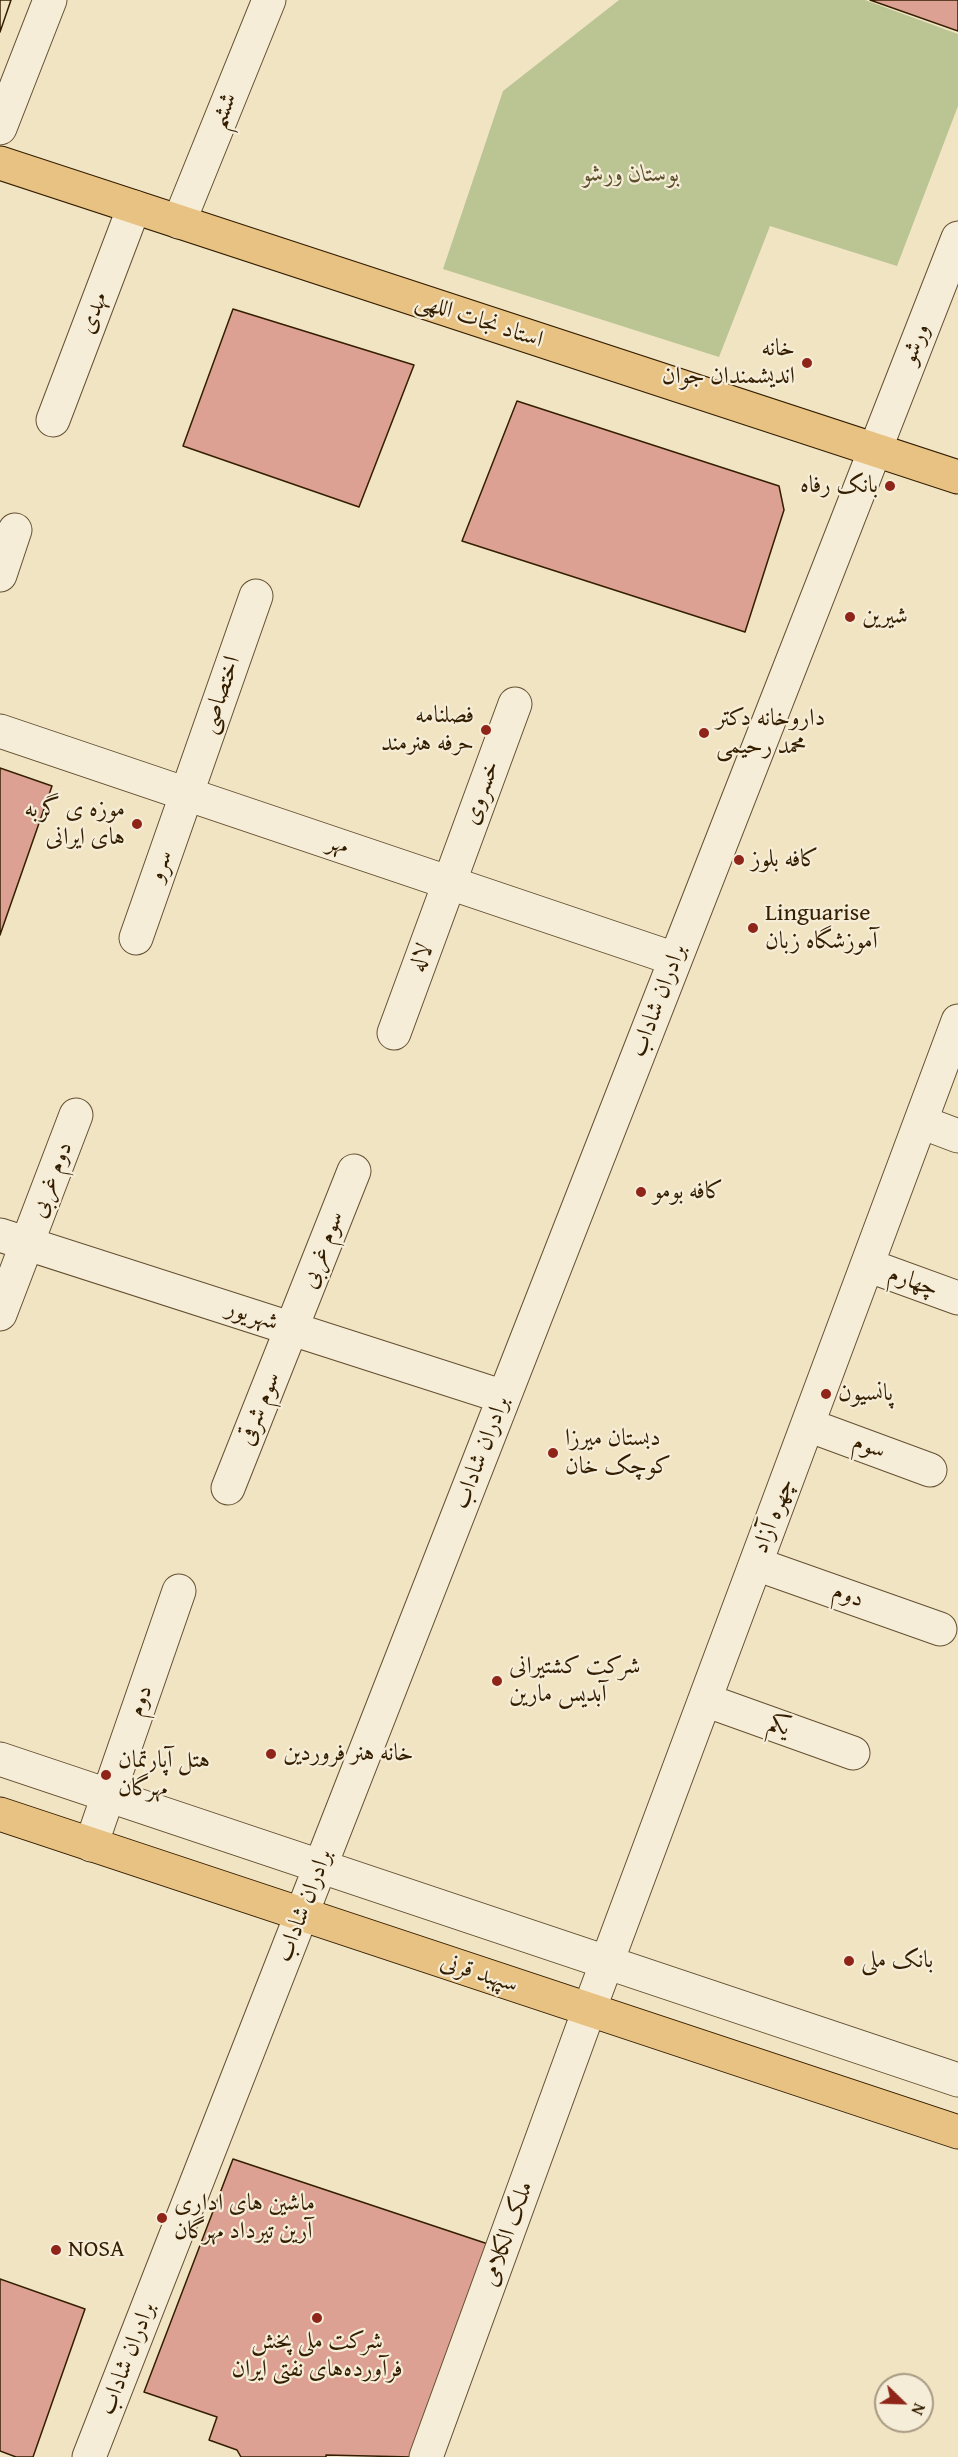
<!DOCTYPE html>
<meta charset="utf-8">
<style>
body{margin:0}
#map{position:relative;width:958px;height:2457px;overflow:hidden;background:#f1e4c3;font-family:"Gentium Book Plus",serif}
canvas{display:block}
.north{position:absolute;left:874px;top:2373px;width:60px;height:60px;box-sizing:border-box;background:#f6edd8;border:2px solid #a89a82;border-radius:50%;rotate:113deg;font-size:16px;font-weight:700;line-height:24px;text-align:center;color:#341e00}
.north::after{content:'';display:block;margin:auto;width:21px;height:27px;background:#8f2418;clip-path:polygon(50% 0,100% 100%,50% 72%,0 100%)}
</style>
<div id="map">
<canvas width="958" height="2457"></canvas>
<div class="north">N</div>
</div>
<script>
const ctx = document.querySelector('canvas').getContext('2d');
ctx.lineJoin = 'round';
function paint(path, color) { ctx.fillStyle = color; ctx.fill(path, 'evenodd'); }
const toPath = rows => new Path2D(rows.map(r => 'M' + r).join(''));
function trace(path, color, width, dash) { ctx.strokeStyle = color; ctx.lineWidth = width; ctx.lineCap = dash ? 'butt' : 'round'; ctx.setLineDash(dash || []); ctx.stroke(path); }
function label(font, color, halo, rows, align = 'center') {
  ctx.font = font + ' "Gentium Book Plus",Amiri,serif'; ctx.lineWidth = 4.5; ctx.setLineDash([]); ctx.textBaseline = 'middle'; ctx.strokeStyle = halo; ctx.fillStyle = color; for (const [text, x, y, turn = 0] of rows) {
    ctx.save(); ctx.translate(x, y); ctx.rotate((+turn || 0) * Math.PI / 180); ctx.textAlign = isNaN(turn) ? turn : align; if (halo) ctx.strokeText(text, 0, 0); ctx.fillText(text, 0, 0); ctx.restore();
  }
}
const green = toPath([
 [619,0,865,0,958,34,958,106,897,266,770,226,719,357,443,269,503,91]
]);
const building = toPath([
 [0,0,11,0,0,32,0,0],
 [0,0,11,0,0,32,0,0],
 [870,0,958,0,958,31,870,0],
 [233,309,414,365,359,507,183,446,233,309],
 [517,401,779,486,784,510,745,632,462,541,517,401],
 [0,768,52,786,0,935,0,768],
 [233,2159,488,2244,412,2457,326,2455,326,2457,241,2457,237,2450,209,2440,217,2417,144,2392,233,2159],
 [0,2279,85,2309,33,2457,16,2457,0,2451,0,2279]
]);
const minor = toPath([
 [0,128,50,0],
 [179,222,269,0],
 [53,420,134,207],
 [0,575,15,530],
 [0,731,675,959],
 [136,938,256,596],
 [394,1033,515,704],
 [921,1122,958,1136],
 [0,1235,504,1397],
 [867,1265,958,1298],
 [0,1314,76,1115],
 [808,1425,930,1470],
 [228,1488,354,1171],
 [756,1564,940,1629],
 [705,1700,853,1753],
 [0,1759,958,2080],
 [91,1845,179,1591],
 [89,2457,958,238],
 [426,2457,589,2010,958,1021]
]);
const major = toPath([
 [0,163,958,477],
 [0,1814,958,2132]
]);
const markers = [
 [807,363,6,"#8f2418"],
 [890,486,6,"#8f2418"],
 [850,617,6,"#8f2418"],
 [486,730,6,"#8f2418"],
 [704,733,6,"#8f2418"],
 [137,824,6,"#8f2418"],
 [739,860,6,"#8f2418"],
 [753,928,6,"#8f2418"],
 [641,1192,6,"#8f2418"],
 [826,1394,6,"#8f2418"],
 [553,1453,6,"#8f2418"],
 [497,1681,6,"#8f2418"],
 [271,1754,6,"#8f2418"],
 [106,1775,6,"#8f2418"],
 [849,1961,6,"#8f2418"],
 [162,2218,6,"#8f2418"],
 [56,2250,6,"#8f2418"],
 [317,2318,6,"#8f2418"]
];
const streetNames = [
 ["ششم",224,111,-68],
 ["مهدی",94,313,-69],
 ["استاد نجات اللهی",479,321,18],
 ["ورشو",916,344,-68],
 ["اختصاصی",221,695,-71],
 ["خسروی",482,793,-70],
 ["مهر",338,845,19],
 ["سرو",161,866,-71],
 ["لاله",422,958,-70],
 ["برادران شاداب",659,1001,-69],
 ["دوم غربی",52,1180,-69],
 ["سوم غربی",323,1250,-69],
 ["چهارم",913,1282,20],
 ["شهریور",252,1316,18],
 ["سوم شرقی",260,1409,-68],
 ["سوم",869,1447,20],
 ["برادران شاداب",482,1453,-69],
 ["چهره آزاد",774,1516,-69],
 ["دوم",848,1596,20],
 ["دوم",141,1701,-71],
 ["یکم",779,1726,20],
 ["برادران شاداب",305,1906,-69],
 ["سپهبد قرنی",479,1974,18],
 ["ملک الکلامی",508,2234,-70],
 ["برادران شاداب",128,2359,-69]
];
const parkNames = [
 ["بوستان ورشو",631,175]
];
const poiNames = [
 ["خانه",795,349,"right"],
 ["اندیشمندان جوان",795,377,"right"],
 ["بانک رفاه",878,486,"right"],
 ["شیرین",862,617],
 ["فصلنامه",474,716,"right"],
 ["حرفه هنرمند",474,744,"right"],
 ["داروخانه دکتر",716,719],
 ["محمد رحیمی",716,747],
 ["موزه ی گربه",125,810,"right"],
 ["های ایرانی",125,838,"right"],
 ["کافه بلوز",751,860],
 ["Linguarise",765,914],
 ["آموزشگاه زبان",765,942],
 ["کافه بومو",653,1192],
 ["پانسیون",838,1394],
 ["دبستان میرزا",565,1439],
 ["کوچک خان",565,1467],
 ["شرکت کشتیرانی",509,1667],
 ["آبدیس مارین",509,1695],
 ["خانه هنر فروردین",283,1754],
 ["هتل آپارتمان",118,1761],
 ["مهرگان",118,1789],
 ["بانک ملی",861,1961],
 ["ماشین های اداری",174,2204],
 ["آرین تیرداد مهرگان",174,2232],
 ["NOSA",68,2250],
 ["شرکت ملی پخش",317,2342,"center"],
 ["فرآورده‌های نفتی ایران",317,2370,"center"]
];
paint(green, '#bbc493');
paint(building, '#dca193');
trace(building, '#341e00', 1.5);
trace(minor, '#635031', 35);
trace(major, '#341e00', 35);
trace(minor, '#f6edd8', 33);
trace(major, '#e8c282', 33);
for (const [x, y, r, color] of markers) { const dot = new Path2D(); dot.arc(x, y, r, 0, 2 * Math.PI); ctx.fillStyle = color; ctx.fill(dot); trace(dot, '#f6edd8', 2); }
label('24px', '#341e00', '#f6edd8', streetNames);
label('italic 24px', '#5c502c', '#f6edd8', parkNames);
label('24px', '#341e00', '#f6edd8', poiNames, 'left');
</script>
